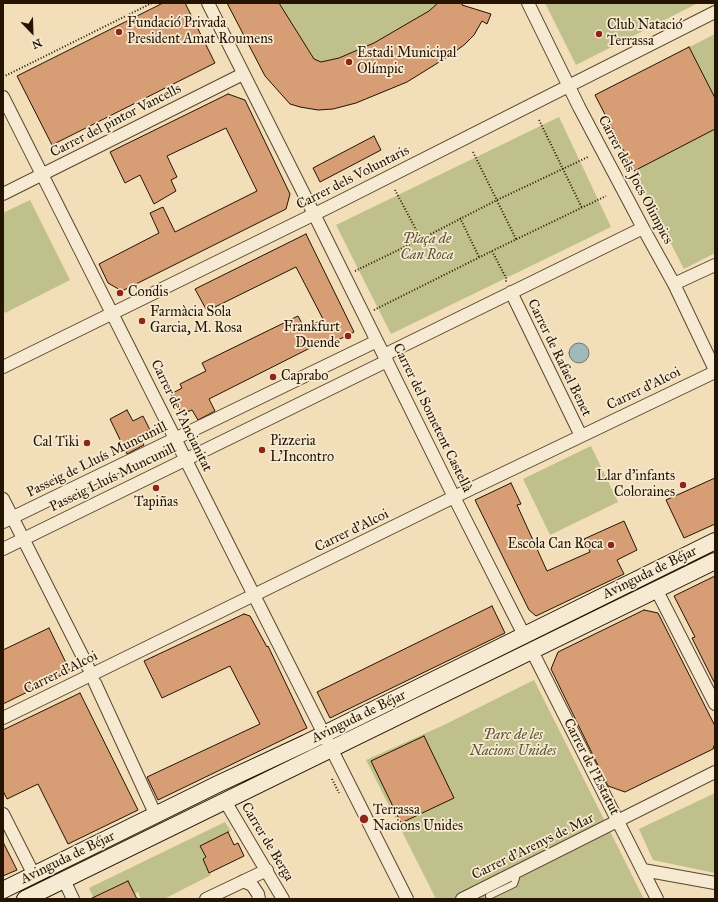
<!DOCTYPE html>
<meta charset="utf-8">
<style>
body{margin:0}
#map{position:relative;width:718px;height:902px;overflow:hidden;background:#f2deb9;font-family:"IM FELL Great Primer",serif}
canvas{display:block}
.frame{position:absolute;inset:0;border:4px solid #251401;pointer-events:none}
.north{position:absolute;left:12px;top:12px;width:40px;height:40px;-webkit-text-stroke:3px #f7ead2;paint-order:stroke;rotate:157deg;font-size:11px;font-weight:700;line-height:16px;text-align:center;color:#251401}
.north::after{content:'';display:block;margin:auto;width:14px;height:18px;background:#251401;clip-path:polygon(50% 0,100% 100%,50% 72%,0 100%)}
</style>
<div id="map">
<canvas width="718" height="902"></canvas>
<div class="frame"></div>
<div class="north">N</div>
</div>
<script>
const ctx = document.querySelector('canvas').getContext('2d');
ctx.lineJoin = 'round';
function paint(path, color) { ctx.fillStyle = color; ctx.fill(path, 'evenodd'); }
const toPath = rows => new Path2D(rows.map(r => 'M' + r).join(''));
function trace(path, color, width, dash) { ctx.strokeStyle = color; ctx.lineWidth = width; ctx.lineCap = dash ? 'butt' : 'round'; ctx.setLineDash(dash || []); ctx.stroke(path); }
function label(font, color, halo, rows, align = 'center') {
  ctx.font = font + ' "IM FELL Great Primer",serif'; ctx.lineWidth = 3.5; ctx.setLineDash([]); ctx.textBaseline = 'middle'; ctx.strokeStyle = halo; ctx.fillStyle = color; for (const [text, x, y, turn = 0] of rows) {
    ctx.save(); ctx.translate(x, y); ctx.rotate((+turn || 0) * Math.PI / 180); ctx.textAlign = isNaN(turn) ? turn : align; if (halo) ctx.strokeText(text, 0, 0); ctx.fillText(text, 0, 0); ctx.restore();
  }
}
const green = toPath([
 [227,3,463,3,462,5,491,14,487,24,480,21,479,27,474,35,464,45,449,56,407,82,356,103,333,109,318,110,300,107,290,104,265,76],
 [545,3,698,3,576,65],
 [715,34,715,253,684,269,595,95],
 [559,117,611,227,391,334,336,225],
 [30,200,70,280,5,313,3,309,3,213],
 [591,446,618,502,550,535,523,479],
 [534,680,644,899,436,899,366,760,444,725],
 [715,793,715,873,653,860,639,829],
 [225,822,231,831,200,846,206,857,203,859,211,875,164,899,141,899,138,892,134,894,128,881,100,894,94,899,89,888]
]);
const water = toPath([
 '569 353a10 10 0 1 1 20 0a10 10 0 1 1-20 0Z'
]);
const building = toPath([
 [163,3,185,3,215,63,52,145,17,76,163,3],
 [227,3,279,3,314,59,321,62,339,58,374,43,429,11,438,3,463,3,462,5,491,14,487,24,482,21,474,35,464,45,449,56,407,82,356,103,333,109,318,110,300,107,290,104,265,76,227,3],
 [689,47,715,98,715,129,634,171,595,95,689,47],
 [228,94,245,100,290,194,286,209,122,291,108,283,99,264,159,233,150,213,163,207,175,232,257,191,226,128,167,156,177,177,171,180,176,191,154,204,140,175,125,183,110,152,228,94],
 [374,136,381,150,320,182,313,168,374,136],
 [306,234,354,332,324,347,322,342,209,399,215,411,198,420,192,410,182,414,171,394,182,388,180,384,206,371,202,363,298,316,305,329,323,319,296,267,207,311,195,289,306,234],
 [127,410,133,421,143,416,150,430,139,435,144,445,127,454,110,419,127,410],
 [715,478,715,524,684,538,666,500,715,478],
 [511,483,521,504,517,505,547,571,590,552,584,539,624,521,637,550,617,560,624,574,536,616,529,610,475,500,511,483],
 [715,576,715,684,692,638,695,637,674,596,715,576],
 [492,606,505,633,330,718,317,692,492,606],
 [644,610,658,613,715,726,715,743,713,749,625,792,608,786,551,669,558,652,644,610],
 [244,614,250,616,267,647,268,646,307,728,158,800,147,777,260,724,230,666,162,698,144,661,244,614],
 [49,628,70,671,3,704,3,650,49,628],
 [80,693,138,810,68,844,38,784,7,799,3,791,3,730,80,693],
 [424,736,454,798,401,823,371,761,424,736],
 [228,832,234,845,238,843,244,856,209,873,203,859,206,857,200,846,228,832],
 [3,842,17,870,3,876,3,842],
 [128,881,137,899,90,899,128,881]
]);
const path = toPath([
 [3,77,152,3],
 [539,120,582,208],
 [473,152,516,239],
 [395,190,421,239],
 [460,218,479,257],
 [492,251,506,278,506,282],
 [355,271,421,239,497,200,588,157],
 [374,310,492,251,606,196],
 [332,779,339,793]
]);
const lane = toPath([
 [489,896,514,884,516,878,514,873]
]);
const street = toPath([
 [208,3,314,214,454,497,524,635],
 [528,3,579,107,643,228,674,284,715,370],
 [3,97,407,899],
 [3,194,243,74],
 [674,284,715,265],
 [511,292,581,436],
 [384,355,643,228],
 [3,367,331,206,715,12],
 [3,499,88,667],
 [3,522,377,341],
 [3,549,387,361],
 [656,589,715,704],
 [532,651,657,899],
 [95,683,152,807],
 [3,718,454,497,715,372],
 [225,801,283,899],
 [3,814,34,875],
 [643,870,715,883],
 [64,880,73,899],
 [243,881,252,885,258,894,259,899],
 [206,899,267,870],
 [462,899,715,772]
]);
const secondary = toPath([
 [3,890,218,784,306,743,715,541],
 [25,899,715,561]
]);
const markers = [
 [119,32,4,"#8f2418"],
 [599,34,4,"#8f2418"],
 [349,62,4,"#8f2418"],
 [120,293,4,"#8f2418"],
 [142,321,4,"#8f2418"],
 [348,336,4,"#8f2418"],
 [273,377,4,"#8f2418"],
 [87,443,4,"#8f2418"],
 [262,450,4,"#8f2418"],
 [683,485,4,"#8f2418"],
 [156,488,4,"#8f2418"],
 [611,545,4,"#8f2418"],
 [364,819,5,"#8f2418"]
];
const poiNames = [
 ["Fundació Privada",127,24],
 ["President Amat Roumens",127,40],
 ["Club Natació",607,26],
 ["Terrassa",607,42],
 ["Estadi Municipal",357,54],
 ["Olímpic",357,70],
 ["Condis",128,293],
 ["Farmàcia Sola",150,313],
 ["Garcia, M. Rosa",150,329],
 ["Frankfurt",340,328,"right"],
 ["Duende",340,344,"right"],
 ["Caprabo",281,377],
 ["Pizzeria",270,442],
 ["L'Incontro",270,458],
 ["Cal Tiki",79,443,"right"],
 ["Llar d'infants",675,477,"right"],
 ["Coloraines",675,493,"right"],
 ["Tapiñas",156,503,"center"],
 ["Escola Can Roca",603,545,"right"],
 ["Terrassa",373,811],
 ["Nacions Unides",373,827]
];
const streetNames = [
 ["Carrer del pintor Vancells",116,121,-27],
 ["Carrer dels Voluntaris",353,178,-27],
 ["Carrer dels Jocs Olimpics",635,180,62],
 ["Carrer de Rafael Benet",559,358,64],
 ["Carrer d'Alcoi",644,389,-26],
 ["Carrer de l'Ancianitat",181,416,64],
 ["Carrer del Sometent Castellà",432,418,64],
 ["Passeig de Lluís Muncunill",97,460,-26],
 ["Passeig Lluís Muncunill",113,478,-26],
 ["Carrer d'Alcoi",352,531,-26],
 ["Avinguda de Béjar",650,573,-26],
 ["Carrer d'Alcoi",61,673,-26],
 ["Avinguda de Béjar",359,717,-26],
 ["Carrer de l'Estatut",591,767,63],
 ["Carrer de Berga",267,842,59],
 ["Carrer d'Arenys de Mar",533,847,-26],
 ["Avinguda de Béjar",68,858,-26]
];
const parkNames = [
 ["Plaça de",427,240],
 ["Can Roca",427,256],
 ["Parc de les",513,736],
 ["Nacions Unides",513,752]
];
paint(green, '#bfc08b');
paint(water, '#a0b9ba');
trace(water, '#6f7770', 1);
paint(building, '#d79d74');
trace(building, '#251401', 1);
trace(lane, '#58462f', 8);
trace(street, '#58462f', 14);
trace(secondary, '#251401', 18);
trace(path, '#251401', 2, [1, 2]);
trace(lane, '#f7ead2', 6);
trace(street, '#f7ead2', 12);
trace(secondary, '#f7ead2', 16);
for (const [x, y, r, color] of markers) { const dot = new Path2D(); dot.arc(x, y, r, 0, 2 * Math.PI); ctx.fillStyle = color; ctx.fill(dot); trace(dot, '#f7ead2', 1.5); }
label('14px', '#251401', '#f7ead2', poiNames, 'left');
label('14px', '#251401', '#f7ead2', streetNames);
label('italic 14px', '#5b5031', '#f7ead2', parkNames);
</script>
